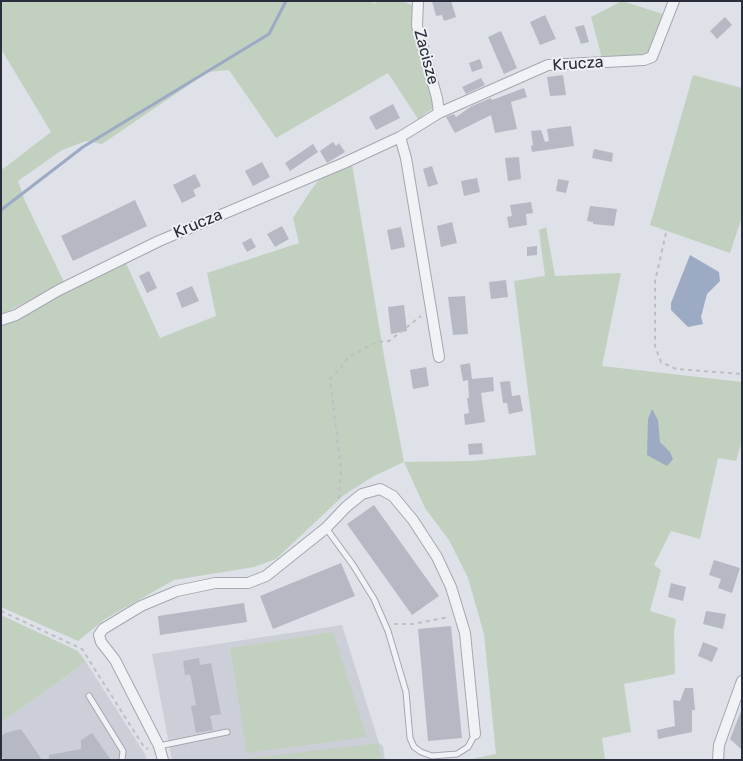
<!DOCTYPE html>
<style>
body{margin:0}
#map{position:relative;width:743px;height:761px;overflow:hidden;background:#dee1e7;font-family:Rubik,sans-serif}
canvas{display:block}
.frame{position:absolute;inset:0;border:2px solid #292d3c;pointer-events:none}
</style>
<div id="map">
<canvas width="743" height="761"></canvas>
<div class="frame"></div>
</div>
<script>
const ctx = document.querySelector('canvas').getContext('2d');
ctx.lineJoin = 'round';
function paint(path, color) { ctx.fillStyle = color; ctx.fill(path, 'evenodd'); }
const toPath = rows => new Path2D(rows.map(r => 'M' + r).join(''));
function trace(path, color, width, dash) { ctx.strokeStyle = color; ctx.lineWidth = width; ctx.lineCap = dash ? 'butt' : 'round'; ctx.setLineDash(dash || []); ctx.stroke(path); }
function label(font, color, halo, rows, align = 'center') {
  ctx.font = font + ' Rubik,sans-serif'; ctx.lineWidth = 4; ctx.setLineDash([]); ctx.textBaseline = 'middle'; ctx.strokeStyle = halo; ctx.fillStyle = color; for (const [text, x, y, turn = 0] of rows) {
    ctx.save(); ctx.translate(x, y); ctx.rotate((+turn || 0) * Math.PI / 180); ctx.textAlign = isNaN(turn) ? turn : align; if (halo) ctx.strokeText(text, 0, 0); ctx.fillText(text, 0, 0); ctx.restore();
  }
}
const built = toPath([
 [342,625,379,743,383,746,385,760,172,760,152,654],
 [86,662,145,754,147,760,1,760,1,723]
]);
const green = toPath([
 [1,1,370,1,375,4,376,1,402,1,412,5,413,23,436,101,432,109,418,119,388,73,276,138,229,70,208,72,102,144,86,141,62,150,18,181,25,201,64,282,1,315,1,167,3,169,51,132,1,49],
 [622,1,666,15,649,53,638,58,602,58,591,17],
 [693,75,742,88,742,217,730,253,650,225],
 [352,164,385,362,404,462,472,461,536,455,514,281,545,276,539,230,546,227,555,276,621,273,602,366,742,382,742,441,736,461,718,458,700,539,671,531,654,565,661,570,650,611,676,619,674,631,675,674,624,684,631,732,602,738,605,760,467,760,496,754,484,634,468,578,449,540,425,508,404,462,374,476,344,495,276,559,254,567,174,580,105,619,78,641,1,607,1,323,125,261,160,338,216,316,207,273,299,243,293,218,309,193,321,177],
 [1,615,78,651,86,662,1,723],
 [333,632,367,737,247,753,230,648],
 [379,743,381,760,235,760,327,749]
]);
const water = toPath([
 [690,255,719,272,720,281,707,294,701,317,703,324,688,327,671,310,671,303],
 [652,409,658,420,660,442,670,452,673,459,667,466,647,455,648,419]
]);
const stream = toPath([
 [1,210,83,147,269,34,286,1]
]);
const building = toPath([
 [432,1,451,1,456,17,444,21,442,15,436,16],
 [545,15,556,39,540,45,530,22],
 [725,17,732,25,717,39,710,31],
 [584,25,589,42,581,44,575,27],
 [501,31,517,68,504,74,488,37],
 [480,59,483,68,472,72,469,63],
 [563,75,566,95,550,96,547,77],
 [481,78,485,85,466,94,462,87],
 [524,88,527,97,511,102,517,129,495,133,491,115,455,133,446,117,454,114,456,117,472,106,491,98,492,100],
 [393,104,400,118,376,130,369,117],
 [571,126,574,146,532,152,531,146,533,145,531,131,541,130,545,142,549,141,547,129],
 [333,142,336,146,339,143,345,152,327,163,320,151],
 [313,144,318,152,290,171,285,163],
 [594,149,613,153,612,162,592,158],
 [519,157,521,179,508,181,505,158],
 [262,162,270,177,253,186,245,171],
 [432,166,438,184,428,187,423,169],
 [195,174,201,186,193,190,196,196,182,203,173,185],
 [477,178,480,192,464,196,461,181],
 [558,179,569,181,566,193,556,191],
 [135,200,147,226,73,261,61,236],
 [531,202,533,213,526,214,527,225,509,228,507,217,512,216,510,205],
 [590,206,617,209,614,226,593,224,593,222,587,221],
 [452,222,457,243,441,247,437,226],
 [282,226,289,239,275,247,267,234],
 [401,227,405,247,391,250,387,230],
 [251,238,256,247,247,252,242,243],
 [537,246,537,255,527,256,527,247],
 [149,271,157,288,147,293,139,276],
 [506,280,508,297,491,299,489,282],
 [192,286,199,301,182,308,176,293],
 [465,296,468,334,453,335,448,297],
 [404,305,407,331,391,334,388,307],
 [470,363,472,379,493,377,494,391,481,393,485,422,465,425,464,414,469,413,467,398,469,398,468,380,463,381,460,365],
 [426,367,429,386,413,389,410,370],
 [510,381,512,396,520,395,523,411,509,414,507,403,503,403,500,382],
 [482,443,483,454,469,455,468,444],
 [374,505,439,596,412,615,347,524],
 [714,560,740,568,732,593,718,588,721,579,709,575],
 [341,563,355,596,273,629,260,596],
 [671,583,686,587,683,601,668,597],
 [244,603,247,622,160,635,158,616],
 [706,611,726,614,723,629,703,624],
 [451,626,462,738,428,741,418,629],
 [703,642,718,648,712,662,698,656],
 [199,658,200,665,211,663,221,714,210,716,213,730,196,733,191,706,196,705,191,678,190,674,185,675,183,661],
 [685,688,693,688,695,710,692,710,692,732,658,739,657,730,675,726,673,700,680,701],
 [741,711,742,711,742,750,730,739],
 [21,729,42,760,5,760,1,755,1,737,5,733],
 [92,733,111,760,49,760,49,755,81,749,81,740]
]);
const path = toPath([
 [666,233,655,281,655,346,661,362,676,369,742,374],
 [339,499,341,470,330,379,340,369,348,357,377,342,389,341,421,316],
 [1,611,82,649,144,747,148,749],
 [394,624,413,624,449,617]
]);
const service = toPath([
 [326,528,353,565,374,599,388,631,406,692,410,738,414,747,421,752,432,756,457,754,468,747,475,734],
 [89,696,123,751,122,760],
 [159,746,227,732]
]);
const minor = toPath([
 [418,1,417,26,437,98,439,113],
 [400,137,406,158,439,357],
 [1,320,16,315,59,290,159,241,344,163,400,137,439,113,548,65,644,60,652,57,674,1],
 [163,760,159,746,115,660,101,642,99,635,103,629,141,606,177,591,215,583,248,583,266,576,326,528,346,507,362,494,380,489,393,496,413,520,437,557,451,587,465,633,475,734],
 [718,760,719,745,742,681]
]);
const streetNames = [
 ["Zacisze",426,57,75],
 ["Krucza",578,64,-4],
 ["Krucza",198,224,-23]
];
paint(built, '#cdcfd8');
paint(green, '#c2d0c0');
paint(water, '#9caac4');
trace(stream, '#9caac4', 3);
paint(building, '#b6b9c3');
trace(service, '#a4a7b0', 7);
trace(minor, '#a4a7b0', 12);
trace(path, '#bdbfc5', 2, [4, 4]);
trace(service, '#f1f2f5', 5);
trace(minor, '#f1f2f5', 10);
label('16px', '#292d3c', '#eef0f4', streetNames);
</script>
